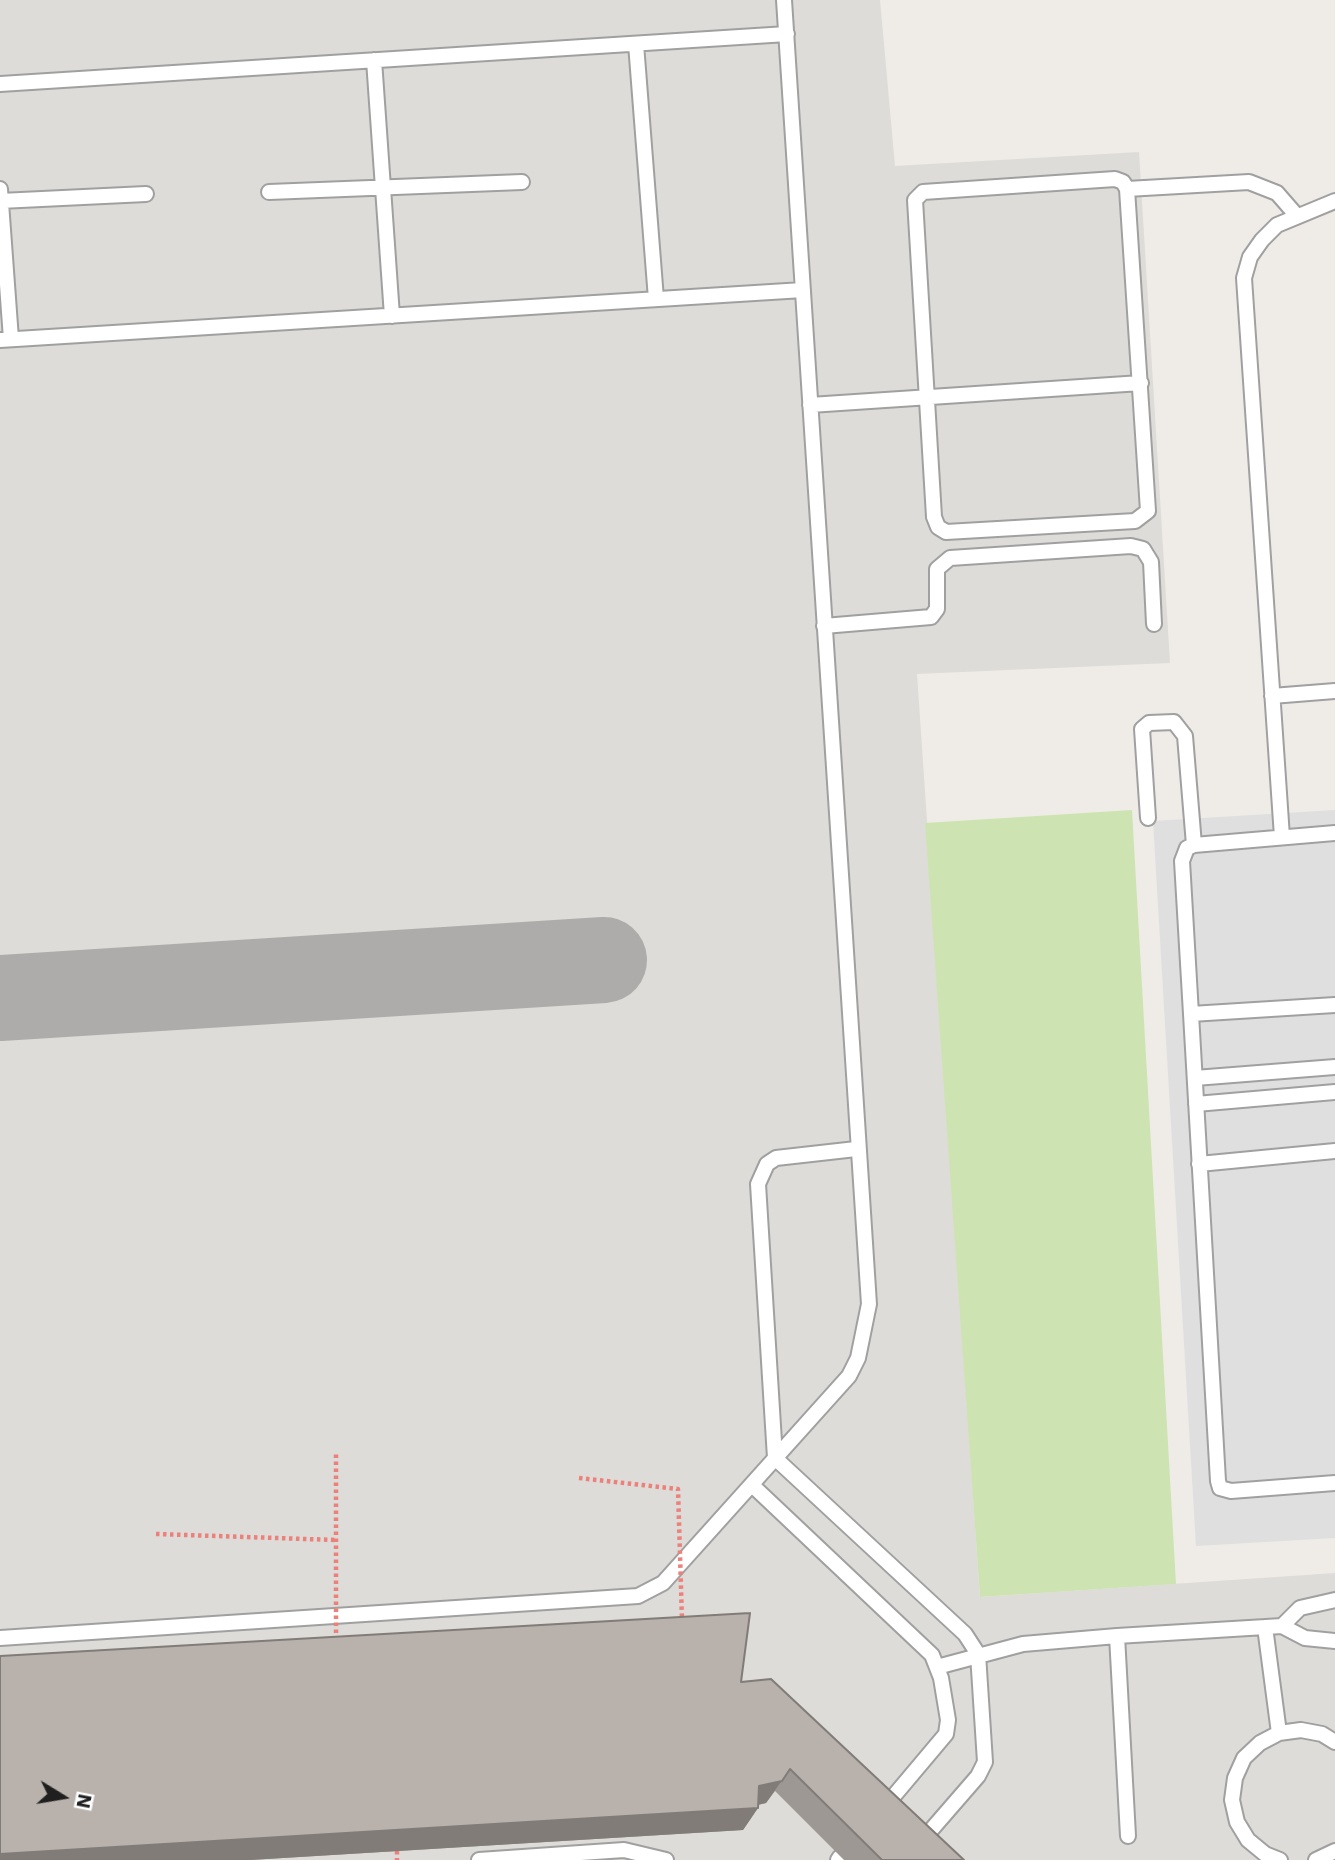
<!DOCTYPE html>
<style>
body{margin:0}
#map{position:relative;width:1335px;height:1860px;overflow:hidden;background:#efece7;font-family:"Work Sans",sans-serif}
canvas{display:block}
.north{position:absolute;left:28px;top:1762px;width:70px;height:70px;-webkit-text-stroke:5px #fff;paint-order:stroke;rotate:101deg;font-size:19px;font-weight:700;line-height:28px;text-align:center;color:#1f1f1f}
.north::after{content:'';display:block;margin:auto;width:24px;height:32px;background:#1f1f1f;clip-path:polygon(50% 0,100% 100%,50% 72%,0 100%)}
</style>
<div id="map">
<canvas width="1335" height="1860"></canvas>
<div class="north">N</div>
</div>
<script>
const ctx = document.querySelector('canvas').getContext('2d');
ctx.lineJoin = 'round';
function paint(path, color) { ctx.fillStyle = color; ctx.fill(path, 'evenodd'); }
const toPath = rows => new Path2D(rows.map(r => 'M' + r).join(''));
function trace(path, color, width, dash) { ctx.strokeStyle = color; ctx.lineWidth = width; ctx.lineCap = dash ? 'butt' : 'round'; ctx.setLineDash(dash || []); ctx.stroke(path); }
const airport = toPath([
 [0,0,880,0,895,166,1139,152,1170,663,917,674,980,1597,1335,1573,1335,1860,0,1860]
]);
const grass = toPath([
 [1132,810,1176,1584,980,1597,925,823]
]);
const parking = toPath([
 [1335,810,1335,1538,1196,1546,1153,821]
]);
const taxiway = toPath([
 [0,998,604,960]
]);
const path = toPath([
 [156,1534,336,1540],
 [397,1851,397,1860]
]);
const lane = toPath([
 [636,44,656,299],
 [374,60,392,316],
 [0,84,787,34],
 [1115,179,1123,182,1127,189,1148,511,1135,521,946,532,938,527,934,517,915,200,923,192,1115,179],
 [0,189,11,339],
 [1127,189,1249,182,1277,193,1297,216],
 [269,192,522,182],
 [0,201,146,194],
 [0,340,803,290],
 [810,405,1141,383],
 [824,626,931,617,937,609,937,569,950,558,1131,546,1143,549,1151,562,1154,624],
 [1272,696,1335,691],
 [1148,818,1142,729,1149,723,1174,722,1185,736,1194,845],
 [1335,833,1194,845,1187,848,1182,861,1191,1014,1335,1005],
 [1282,837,1244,278,1250,257,1262,240,1277,225,1335,201],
 [1191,1014,1218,1481,1220,1488,1231,1491,1335,1483],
 [1195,1078,1335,1067],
 [1196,1104,1335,1092],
 [856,1149,776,1158,767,1164,758,1184,775,1458,965,1634,978,1654,985,1762,978,1776,919,1844],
 [1199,1164,1335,1151],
 [752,1485,932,1655,941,1678,948,1720,946,1734,882,1810],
 [1282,1626,1300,1608,1335,1600],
 [1265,1627,1279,1733],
 [1117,1636,1128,1836],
 [0,1638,638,1596,663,1583,849,1376,858,1358,869,1304,784,0],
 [937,1667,1023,1644,1117,1636,1282,1626,1305,1638,1335,1641],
 [479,1860,624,1850,666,1860],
 [838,1860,840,1857],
 [1280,1860,1265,1854,1248,1840,1237,1822,1232,1800,1235,1778,1244,1758,1260,1743,1279,1733,1301,1730,1322,1734,1335,1742],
 [1316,1860,1335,1851]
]);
const pathBridge = toPath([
 [579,1478,678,1489,682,1620],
 [336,1640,336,1453]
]);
const wall = toPath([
 [741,1682,964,1860,844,1860,775,1791,766,1803,758,1805,758,1808,743,1830,250,1860,0,1860]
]);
const shadedWall = toPath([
 [790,1769,766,1803,743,1808,759,1786],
 [758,1808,743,1830,250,1860,0,1860,0,1854]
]);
const building = toPath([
 [750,1613,741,1682,771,1679,964,1860,882,1860,790,1769,782,1781,759,1786,758,1808,0,1854,0,1656,750,1613]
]);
paint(airport, '#dedcd8');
paint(grass, '#cde4b2');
paint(parking, '#dfdfdf');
trace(taxiway, '#aeacaa', 86);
trace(lane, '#a0a0a0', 18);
trace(path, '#ec807a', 4.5, [3.5, 3.5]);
trace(lane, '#fff', 14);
trace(pathBridge, '#ec807a', 4.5, [3.5, 3.5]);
paint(wall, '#9e9894');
paint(shadedWall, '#817c78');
paint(building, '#b8b1ac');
trace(building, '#817c78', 2);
</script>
